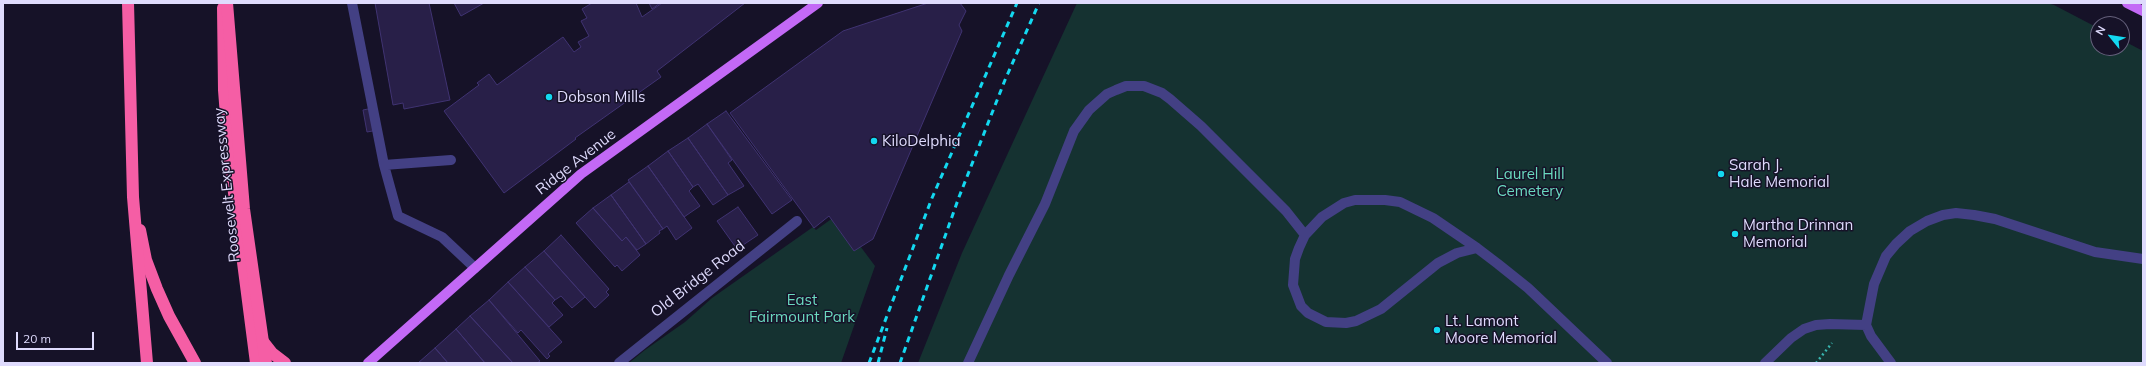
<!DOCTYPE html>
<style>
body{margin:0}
#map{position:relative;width:2146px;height:366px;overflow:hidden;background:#161228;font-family:Mulish,sans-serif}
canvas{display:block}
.frame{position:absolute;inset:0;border:4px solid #dfdbfd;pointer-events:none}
.north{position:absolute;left:2090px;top:16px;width:40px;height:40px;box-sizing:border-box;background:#161228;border:1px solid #66627d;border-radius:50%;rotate:300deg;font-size:11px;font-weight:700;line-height:16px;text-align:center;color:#dfdbfd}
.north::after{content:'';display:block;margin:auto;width:14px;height:18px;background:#13d8f0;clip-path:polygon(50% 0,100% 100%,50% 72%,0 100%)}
.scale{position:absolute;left:16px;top:332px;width:78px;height:18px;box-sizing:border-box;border:2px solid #dfdbfd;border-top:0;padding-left:5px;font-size:12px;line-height:14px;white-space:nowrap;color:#dfdbfd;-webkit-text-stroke:3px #161228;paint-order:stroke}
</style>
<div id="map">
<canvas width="2146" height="366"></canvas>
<div class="frame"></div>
<div class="north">N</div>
<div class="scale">20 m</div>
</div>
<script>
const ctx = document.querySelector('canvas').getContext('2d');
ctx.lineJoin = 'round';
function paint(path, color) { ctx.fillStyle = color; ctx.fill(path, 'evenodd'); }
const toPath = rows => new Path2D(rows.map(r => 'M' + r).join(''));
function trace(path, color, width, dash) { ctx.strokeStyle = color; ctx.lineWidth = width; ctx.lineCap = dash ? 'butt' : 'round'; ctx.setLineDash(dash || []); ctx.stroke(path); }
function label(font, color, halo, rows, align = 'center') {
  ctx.font = font + ' Mulish,sans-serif'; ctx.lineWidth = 3; ctx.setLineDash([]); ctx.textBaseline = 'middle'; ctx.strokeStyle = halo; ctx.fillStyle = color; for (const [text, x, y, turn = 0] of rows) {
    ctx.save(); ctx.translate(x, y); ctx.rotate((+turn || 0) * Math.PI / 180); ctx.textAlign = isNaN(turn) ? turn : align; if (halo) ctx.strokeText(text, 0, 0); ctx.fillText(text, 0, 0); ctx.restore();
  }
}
const green = toPath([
 [1077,3,2047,3,2054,5,2098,28,2098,48,2122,48,2122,40,2143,51,2143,363,918,363,962,253],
 [837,215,875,266,841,363,629,363,645,350,685,322,712,298,813,227,816,230]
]);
const building = toPath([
 [375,3,429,3,450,100,404,109,403,103,393,105,375,3],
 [454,3,484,3,461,16,454,3],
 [592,3,636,3,642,17,662,3,745,3,657,71,661,77,575,138,576,139,504,193,444,111,479,85,477,83,489,74,497,85,563,37,574,52,581,47,578,42,589,36,581,21,587,18,582,9,592,3],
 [649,3,660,3,652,9,649,3],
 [928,3,960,3,966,11,959,25,962,31,873,239,854,251,829,216,814,228,730,113,843,31,928,3],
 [373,108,378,130,367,132,363,110,373,108],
 [726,111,792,200,772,214,707,124,726,111],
 [707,124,732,160,728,163,744,186,728,195,688,138,707,124],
 [688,138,728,195,713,205,698,184,693,187,668,151,688,138],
 [668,151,693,187,689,191,700,206,684,217,648,166,668,151],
 [648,166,692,228,676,240,667,226,663,229,628,180,648,166],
 [629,182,663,229,659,231,660,233,646,244,611,195,629,182],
 [611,195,646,244,637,250,626,237,622,241,593,208,611,195],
 [738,207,758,235,737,249,717,221,738,207],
 [593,208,622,241,626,237,640,255,622,271,617,265,615,267,576,223,593,208],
 [561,235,609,289,606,292,609,295,595,308,544,251,561,235],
 [544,251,585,297,572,308,561,296,555,300,525,267,544,251],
 [525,267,555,300,552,303,563,315,549,327,508,282,525,267],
 [508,282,562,342,548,354,550,356,547,359,521,330,518,333,489,300,508,282],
 [489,300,540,361,537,363,513,363,470,316,489,300],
 [470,316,513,363,485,363,456,329,470,316],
 [456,329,485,363,448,363,435,348,456,329],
 [435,348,448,363,418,363,435,348]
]);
const path = toPath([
 [1816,363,1832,343]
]);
const minor = toPath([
 [352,3,384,165,398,216,442,237,475,268],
 [384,165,451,160],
 [1477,248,1457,253,1438,263,1381,309,1356,321,1346,323,1326,322,1308,313,1301,306,1293,285,1295,259,1299,248,1305,235,1322,217,1344,203,1355,200,1385,200,1400,202,1433,218,1477,248,1498,264,1528,288,1607,363],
 [619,363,797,221],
 [968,363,1009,275,1045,204,1074,131,1089,110,1107,94,1116,90,1126,86,1144,86,1162,93,1170,99,1201,126,1286,211,1305,235],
 [1765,363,1791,338,1804,329,1816,325,1830,324,1866,325],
 [1891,363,1871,336,1866,325,1874,284,1886,256,1896,244,1910,231,1927,221,1943,215,1956,213,1974,215,1995,219,2095,252,2143,259]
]);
const major = toPath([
 [2127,3,2143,11],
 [368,363,581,174,818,3]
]);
const highway = toPath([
 [223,8,224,90,229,154,256,363],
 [140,230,146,260,157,289,169,316,195,363],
 [261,339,272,353,285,363]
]);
const rail = toPath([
 [869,363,932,198,1017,3],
 [878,363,887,328],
 [900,363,959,197,1005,80,1039,3]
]);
const highwayBridge = toPath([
 [128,3,133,197,147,363],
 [227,3,244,209,266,363]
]);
const markers = [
 [549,97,4,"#13d8f0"],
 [874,141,4,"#13d8f0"],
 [1721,174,4,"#13d8f0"],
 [1735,234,4,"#13d8f0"],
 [1437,330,4,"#13d8f0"]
];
const poiNames = [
 ["Dobson Mills",557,97],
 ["KiloDelphia",882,141],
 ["Sarah J.",1729,165],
 ["Hale Memorial",1729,182],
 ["Martha Drinnan",1743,225],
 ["Memorial",1743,242],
 ["Lt. Lamont",1445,321],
 ["Moore Memorial",1445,338]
];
const streetNames = [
 ["Ridge Avenue",576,162,-38],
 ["Roosevelt Expressway",227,185,-96],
 ["Old Bridge Road",698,279,-38]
];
const parkNames = [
 ["Laurel Hill",1530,174],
 ["Cemetery",1530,191],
 ["East",802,300],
 ["Fairmount Park",802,317]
];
paint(green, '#153231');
paint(building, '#281f48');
trace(building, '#403372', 1);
trace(path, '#38b4ae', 2.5, [2, 3]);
trace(minor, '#434084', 10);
trace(major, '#c369f6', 10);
trace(highway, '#f55ea5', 12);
trace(rail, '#13d8f0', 3, [6, 5]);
trace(highwayBridge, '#f55ea5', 12);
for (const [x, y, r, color] of markers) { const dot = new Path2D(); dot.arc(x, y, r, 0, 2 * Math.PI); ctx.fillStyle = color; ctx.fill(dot); trace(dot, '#161228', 1.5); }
label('15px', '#dfdbfd', '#161228', poiNames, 'left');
label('15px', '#dfdbfd', '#161228', streetNames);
label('15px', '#6ad9bf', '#161228', parkNames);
</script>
